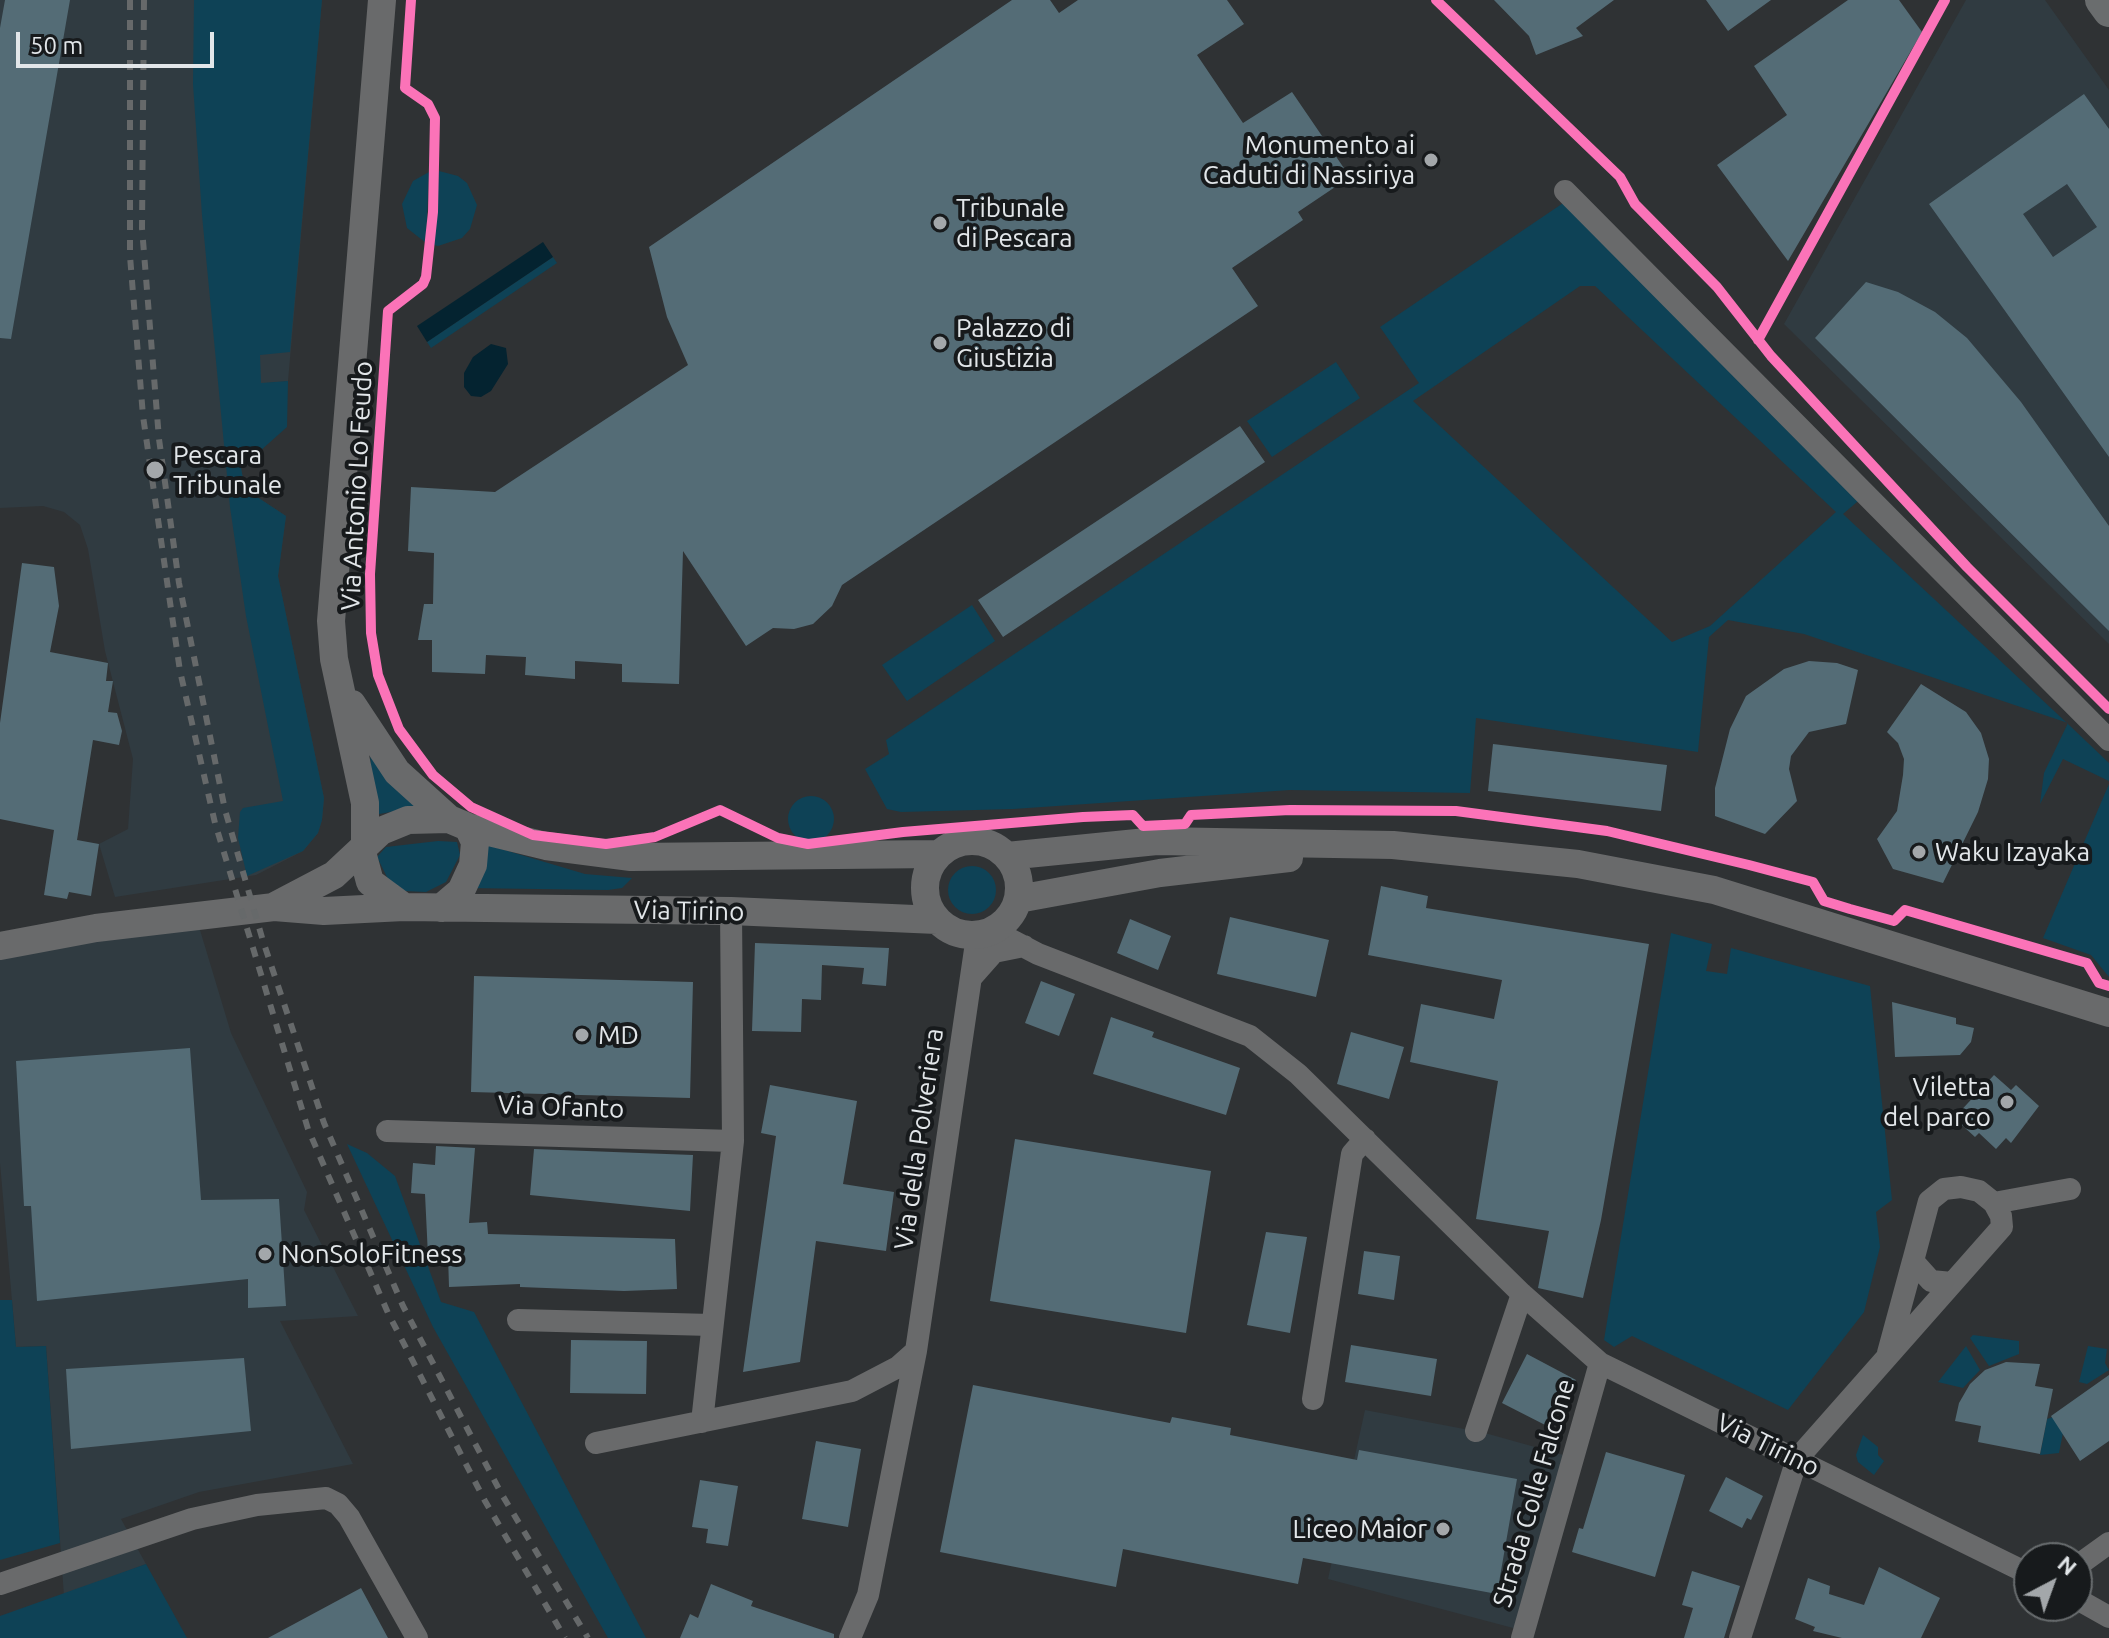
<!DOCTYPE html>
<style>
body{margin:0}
#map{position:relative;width:2109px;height:1638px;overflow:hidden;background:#2f3234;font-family:Ubuntu,sans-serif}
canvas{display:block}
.north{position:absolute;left:2013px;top:1542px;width:80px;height:80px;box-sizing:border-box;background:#171a1c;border:2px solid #686c6e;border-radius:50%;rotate:41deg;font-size:22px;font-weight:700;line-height:32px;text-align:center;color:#e2e6e9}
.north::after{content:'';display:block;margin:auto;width:28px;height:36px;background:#a3a7aa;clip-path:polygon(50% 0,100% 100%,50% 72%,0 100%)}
.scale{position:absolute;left:16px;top:32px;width:198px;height:36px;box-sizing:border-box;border:4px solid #e2e6e9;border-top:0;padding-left:10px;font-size:24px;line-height:28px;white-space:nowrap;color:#e2e6e9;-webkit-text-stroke:6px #171a1c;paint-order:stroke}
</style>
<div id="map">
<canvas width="2109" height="1638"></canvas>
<div class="north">N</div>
<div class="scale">50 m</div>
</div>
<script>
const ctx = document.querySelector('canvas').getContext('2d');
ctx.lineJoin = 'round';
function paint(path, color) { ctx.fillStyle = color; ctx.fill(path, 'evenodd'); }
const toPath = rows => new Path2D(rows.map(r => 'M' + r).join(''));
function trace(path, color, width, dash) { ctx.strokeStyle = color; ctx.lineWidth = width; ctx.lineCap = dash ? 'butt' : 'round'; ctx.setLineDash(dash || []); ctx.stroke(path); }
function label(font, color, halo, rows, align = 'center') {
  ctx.font = font + ' Ubuntu,sans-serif'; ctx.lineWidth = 8; ctx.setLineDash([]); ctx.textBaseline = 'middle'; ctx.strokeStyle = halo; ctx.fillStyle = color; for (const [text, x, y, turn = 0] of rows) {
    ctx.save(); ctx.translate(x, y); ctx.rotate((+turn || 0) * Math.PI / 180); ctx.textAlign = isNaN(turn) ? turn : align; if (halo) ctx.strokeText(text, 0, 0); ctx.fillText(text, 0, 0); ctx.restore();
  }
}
const built = toPath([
 [0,0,322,0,288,381,250,385,257,455,241,468,245,489,286,516,278,576,324,798,322,820,318,833,303,851,256,875,115,897,99,844,128,829,133,759,105,651,88,549,80,525,64,512,43,506,0,508],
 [1966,0,2045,0,2109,90,2109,644,1784,324],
 [197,920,231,1033,307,1192,304,1210,358,1316,280,1321,353,1464,199,1492,121,1519,146,1564,64,1596,46,1346,16,1347,0,1163,0,954],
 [1365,1410,1485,1433,1567,1456,1517,1629,1328,1579]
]);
const green = toPath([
 [194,0,322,0,290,352,260,355,261,383,288,381,287,427,241,468,245,489,286,516,278,576,324,798,322,820,318,833,303,851,247,876,238,838,240,812,243,808,283,801,246,616,230,507,202,215,193,84],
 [439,171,458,176,467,183,477,205,470,229,462,238,438,246,434,245],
 [429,172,428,194,426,243,407,228,402,204,413,181],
 [1578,193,1864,496,1843,514,2068,724,2109,763,2109,781,2063,759,2040,804,2044,773,2068,723,1804,634,1728,620,1709,637,1698,752,1476,718,1470,793,1290,790,1013,809,901,812,887,809,865,769,889,754,886,740,1419,383,1380,327],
 [1580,286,1595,286,1836,512,1710,626,1672,642,1413,401],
 [553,257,557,263,431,348,427,342],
 [1336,362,1360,398,1272,457,1247,421],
 [972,605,995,641,907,701,882,665],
 [370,753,417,807,374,815],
 [2109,784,2109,977,2091,955,2043,938],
 '788 819a23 23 0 1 1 46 0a23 23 0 1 1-46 0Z',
 [438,841,457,842,460,855,446,882,426,892,405,891,388,879,377,857,386,847],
 [481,843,585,874,632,878,622,888,608,890,466,888],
 '948 890a24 24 0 1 1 48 0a24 24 0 1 1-48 0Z',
 [1671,933,1712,944,1706,971,1727,974,1731,948,1870,986,1892,1200,1876,1212,1880,1247,1864,1312,1788,1410,1632,1336,1614,1347,1604,1340],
 [347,1144,367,1153,395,1176,441,1302,474,1312,646,1638,608,1638,433,1327],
 [0,1300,12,1300,16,1347,46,1346,60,1543,0,1560],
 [1973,1335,2019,1341,2019,1354,1989,1366,1970,1338],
 [1966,1346,1980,1370,1963,1388,1938,1382],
 [2088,1346,2107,1349,2105,1363,2109,1370,2087,1384,2079,1382],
 [2067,1412,2059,1453,2040,1455,2047,1419],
 [1863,1435,1878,1447,1878,1455,1884,1461,1874,1475,1858,1462,1856,1455],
 [146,1564,187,1638,0,1638,0,1616]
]);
const water = toPath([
 [543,242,553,257,427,342,417,326],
 [491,344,506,348,508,364,491,391,481,397,471,396,464,387,464,373,473,357]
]);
const building = toPath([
 [5,0,70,0,11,339,0,338,0,28],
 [1012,0,1050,0,1059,13,1078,0,1227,0,1244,24,1197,55,1243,123,1292,92,1350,177,1298,212,1303,220,1232,268,1258,306,842,585,832,606,813,624,794,629,773,628,746,646,683,551,679,684,622,682,622,664,575,661,575,679,525,675,526,657,486,655,485,674,432,672,432,640,418,640,424,604,433,604,434,553,408,551,411,487,495,492,688,365,667,317,649,247],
 [1494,0,1614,0,1576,28,1583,36,1536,55,1529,36],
 [1706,0,1771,0,1728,31],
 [1848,0,1899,0,1922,32,1788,261,1717,165,1787,115,1754,66],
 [2084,94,2109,129,2109,457,1929,204],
 [2067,184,2097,227,2053,257,2023,214],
 [1866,282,1898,292,1935,312,1967,338,2021,402,2109,526,2109,631,1815,338],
 [1240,426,1265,462,1003,637,978,600],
 [22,563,54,567,59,606,50,652,108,663,106,681,113,681,108,712,117,713,122,731,119,745,93,740,77,840,99,844,91,896,69,892,67,899,44,895,54,830,0,819,0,723],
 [1809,661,1837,663,1858,670,1846,724,1809,732,1791,756,1789,769,1797,801,1765,834,1715,816,1715,788,1730,729,1746,696,1784,669],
 [1921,684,1966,712,1981,733,1989,759,1988,779,1978,812,1943,883,1893,869,1877,839,1897,811,1903,775,1904,759,1898,743,1887,732],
 [1493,744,1667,765,1661,811,1488,791],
 [1381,886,1428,896,1426,908,1649,944,1601,1220,1583,1298,1538,1288,1549,1231,1476,1219,1498,1081,1410,1062,1421,1004,1494,1019,1502,980,1368,955],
 [1230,917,1329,940,1316,997,1217,974],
 [1130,919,1171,936,1158,970,1117,953],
 [755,943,889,948,886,986,862,984,864,968,822,965,821,1000,802,999,801,1032,752,1031],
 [474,976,693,982,690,1098,471,1092],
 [1041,981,1075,994,1059,1036,1025,1023],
 [1892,1002,1956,1018,1956,1024,1974,1028,1971,1042,1960,1055,1895,1057],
 [1111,1017,1154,1032,1152,1037,1240,1068,1226,1115,1093,1074],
 [1351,1032,1404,1047,1389,1099,1337,1084],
 [190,1048,201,1200,279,1199,286,1306,248,1308,248,1279,37,1301,31,1206,24,1206,16,1061],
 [1994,1075,2011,1090,2016,1085,2039,1106,2011,1143,2006,1138,1996,1149,1979,1133,1975,1137,1954,1118],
 [770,1085,857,1101,843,1184,894,1192,886,1251,816,1241,800,1362,743,1372,776,1136,761,1133],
 [1015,1139,1211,1171,1186,1333,990,1301],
 [436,1146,475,1148,469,1223,487,1222,488,1234,675,1239,677,1289,624,1291,520,1287,520,1284,449,1287,448,1255,428,1256,425,1194,411,1193,413,1163,435,1165],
 [534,1149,693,1155,690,1211,530,1195],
 [1266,1232,1307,1237,1290,1333,1247,1325],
 [1364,1251,1400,1256,1394,1300,1358,1294],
 [571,1340,647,1341,646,1394,570,1393],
 [1351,1345,1437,1359,1431,1396,1345,1382],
 [1527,1354,1576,1380,1551,1428,1502,1403],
 [244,1358,251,1431,71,1449,66,1369],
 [2006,1362,2040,1364,2035,1386,2053,1389,2040,1454,1978,1442,1981,1426,1955,1421,1959,1403,1970,1384,1985,1370],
 [2109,1375,2109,1441,2080,1461,2051,1416],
 [973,1385,1170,1423,1172,1417,1231,1428,1230,1435,1357,1460,1359,1450,1517,1479,1497,1594,1303,1558,1298,1584,1123,1549,1116,1587,940,1552],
 [816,1441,861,1449,848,1527,802,1519],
 [1606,1452,1685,1475,1655,1577,1572,1552,1579,1528,1583,1529],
 [1726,1477,1763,1496,1751,1520,1747,1518,1742,1528,1709,1511],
 [700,1480,738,1486,728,1546,706,1543,708,1529,692,1527],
 [1879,1567,1940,1598,1921,1638,1842,1638,1813,1631,1815,1627,1795,1619,1808,1578,1830,1586,1829,1594,1864,1605],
 [1692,1571,1740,1586,1724,1638,1684,1638,1693,1608,1682,1605],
 [711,1584,753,1601,751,1606,834,1634,834,1638,680,1638,690,1614,698,1618],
 [361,1588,388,1638,268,1638]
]);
const minor = toPath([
 [1565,191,2109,740],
 [994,931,1038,954,1250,1036,1298,1074,1522,1294,1600,1363,2029,1574],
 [971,978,994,952,1024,946],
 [387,1131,733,1141],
 [1994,1203,2070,1189],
 [518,1320,711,1325],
 [1888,1353,1913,1261],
 [1313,1399,1352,1154,1365,1139],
 [702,1422,733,1141,731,911],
 [1476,1431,1522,1294],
 [596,1443,852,1391,898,1367,916,1351],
 [2077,1566,2109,1543],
 [0,1584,192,1519,257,1505,326,1498,338,1504,349,1517,417,1638],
 [2077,1599,2109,1617],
 [850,1638,868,1595,916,1351,977,936],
 [1522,1638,1600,1363],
 [1740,1638,1797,1459,2002,1227,2001,1216,1994,1203,1979,1191,1961,1187,1944,1189,1929,1201,1913,1261,1931,1281,1952,1283]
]);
const tertiary = toPath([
 [352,704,397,772,449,819],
 '925 888a47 47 0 1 1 94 0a47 47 0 1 1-94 0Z',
 [365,847,365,803,334,659,331,621,382,0],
 [362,852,370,882,404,907],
 [1007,856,1157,841,1393,845,1578,864,1714,890,2109,1013],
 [1018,899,1160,873,1289,858],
 [275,906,334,875,381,831,408,820,449,819,468,827,546,846,631,857,939,854],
 [441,908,461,891,473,865,475,842,468,827],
 [0,946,96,928,274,907,324,911,404,907,731,911,937,920]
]);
const secondary = toPath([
 [2101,0,2109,11]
]);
const rail = toPath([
 [130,0,130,256,143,416,180,671,215,823,308,1129,388,1313,485,1501,565,1638],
 [144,0,142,228,159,439,179,583,225,810,263,941,324,1123,403,1306,501,1493,588,1638]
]);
const cycleway = toPath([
 [411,0,405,88,428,104,435,118,433,212,426,277,423,284,388,311,370,574,371,633,378,675,399,729,433,775,471,807,533,835,606,844,655,837,720,810,778,838,808,844,903,832,1083,817,1133,815,1143,826,1185,824,1191,815,1290,810,1456,811,1607,831,1749,865,1813,882,1824,901,1850,909,1894,921,1905,910,2087,963,2099,983,2109,986],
 [1436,0,1620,177,1635,204,1717,287,1771,356,1967,567,2109,709],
 [1758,340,1945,0]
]);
const markers = [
 [1431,160,8,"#a3a7aa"],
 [940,223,8,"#a3a7aa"],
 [940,343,8,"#a3a7aa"],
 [155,470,10,"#a3a7aa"],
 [1919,852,8,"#a3a7aa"],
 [582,1035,8,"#a3a7aa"],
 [2007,1102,8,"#a3a7aa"],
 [265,1254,8,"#a3a7aa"],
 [1443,1529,8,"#a3a7aa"]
];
const poiNames = [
 ["Monumento ai",1415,145,"right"],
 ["Caduti di Nassiriya",1415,175,"right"],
 ["Tribunale",956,208],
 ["di Pescara",956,238],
 ["Palazzo di",956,328],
 ["Giustizia",956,358],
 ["Pescara",173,455],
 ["Tribunale",173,485],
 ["Waku Izayaka",1935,852],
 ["MD",598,1035],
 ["Viletta",1991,1087,"right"],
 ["del parco",1991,1117,"right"],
 ["NonSoloFitness",281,1254],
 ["Liceo Maior",1427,1529,"right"]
];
const streetNames = [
 ["Via Antonio Lo Feudo",357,486,-87],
 ["Via Tirino",689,911,1],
 ["Via Ofanto",561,1107,2],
 ["Via della Polveriera",919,1139,-82],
 ["Via Tirino",1768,1445,26],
 ["Strada Colle Falcone",1534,1493,-74]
];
paint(built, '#303b41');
paint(green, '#0e4256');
paint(water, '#042330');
paint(building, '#546c76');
trace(minor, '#696a6b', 22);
trace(tertiary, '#696a6b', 28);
trace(secondary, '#6a6d6e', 32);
trace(rail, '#66696a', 6, [10, 10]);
trace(cycleway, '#fb73b8', 10);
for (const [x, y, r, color] of markers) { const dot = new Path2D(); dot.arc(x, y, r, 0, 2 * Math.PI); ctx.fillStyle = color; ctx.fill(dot); trace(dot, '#171a1c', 3); }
label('26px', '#e2e6e9', '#171a1c', poiNames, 'left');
label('26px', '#e2e6e9', '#171a1c', streetNames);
</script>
